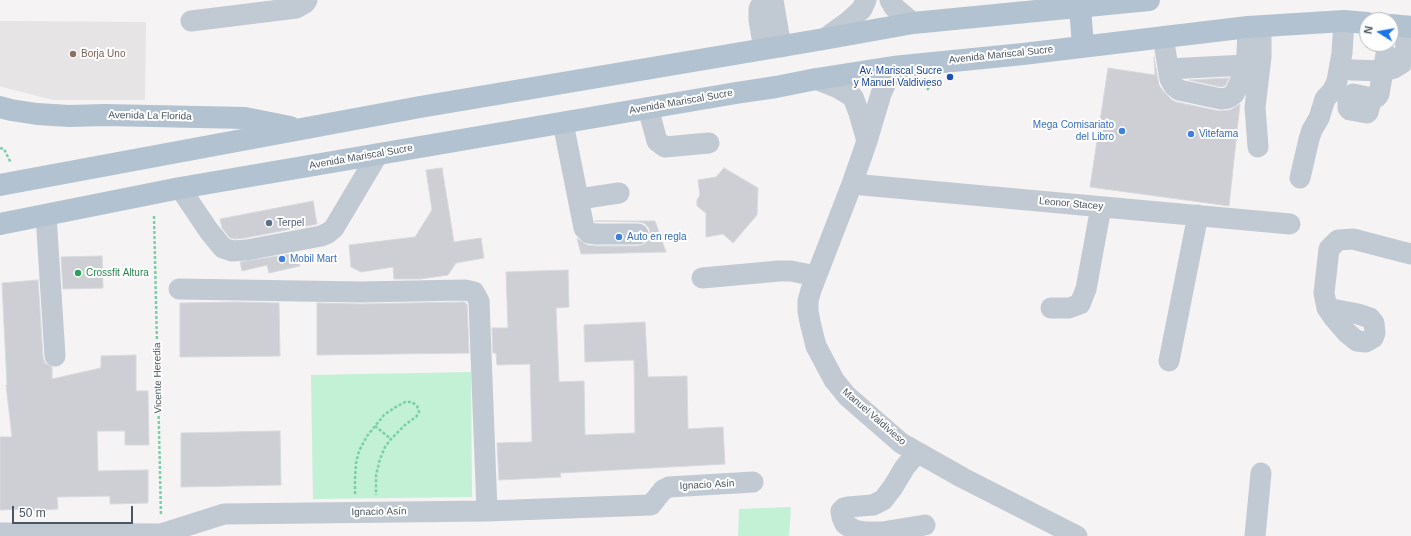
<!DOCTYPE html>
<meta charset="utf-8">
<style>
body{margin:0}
#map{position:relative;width:1411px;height:536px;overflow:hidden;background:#f5f3f3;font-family:Helvetica,sans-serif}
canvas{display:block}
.north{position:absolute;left:1359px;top:12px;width:40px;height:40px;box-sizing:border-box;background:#fff;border:1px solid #b7bbc0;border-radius:50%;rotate:281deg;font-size:11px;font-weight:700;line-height:16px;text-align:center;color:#4a5661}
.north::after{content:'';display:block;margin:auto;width:14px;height:18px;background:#1a73e8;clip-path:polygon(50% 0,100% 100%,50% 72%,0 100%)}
.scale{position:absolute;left:12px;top:506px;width:121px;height:18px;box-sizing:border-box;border:2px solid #4a5661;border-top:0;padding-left:5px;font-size:12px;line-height:14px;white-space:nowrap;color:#4a5661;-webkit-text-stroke:3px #fff;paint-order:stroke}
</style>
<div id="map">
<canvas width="1411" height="536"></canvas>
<div class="north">N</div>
<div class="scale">50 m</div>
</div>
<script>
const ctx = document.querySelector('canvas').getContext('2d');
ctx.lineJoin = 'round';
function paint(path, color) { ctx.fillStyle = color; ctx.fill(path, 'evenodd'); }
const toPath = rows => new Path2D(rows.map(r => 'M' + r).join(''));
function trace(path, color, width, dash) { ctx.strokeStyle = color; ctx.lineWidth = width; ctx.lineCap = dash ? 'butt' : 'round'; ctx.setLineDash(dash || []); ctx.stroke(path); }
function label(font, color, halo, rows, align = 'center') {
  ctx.font = font + ' Helvetica,sans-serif'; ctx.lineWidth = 4; ctx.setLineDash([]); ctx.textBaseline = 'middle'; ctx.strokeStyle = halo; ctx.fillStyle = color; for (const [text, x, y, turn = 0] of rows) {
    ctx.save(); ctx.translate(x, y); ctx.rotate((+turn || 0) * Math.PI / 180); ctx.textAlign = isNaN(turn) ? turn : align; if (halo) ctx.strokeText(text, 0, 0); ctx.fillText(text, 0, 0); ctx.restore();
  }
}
const education = toPath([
 [0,21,146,22,145,100,53,100,2,87,0,86]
]);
const green = toPath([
 [471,372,472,497,313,499,311,375],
 [791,507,789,536,738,536,739,509]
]);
const building = toPath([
 [1154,57,1159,85,1164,92,1172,100,1176,102,1219,111,1230,110,1240,104,1229,206,1090,187,1108,68,1155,75,1154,57],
 [1229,78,1225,86,1221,87,1189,80,1229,78],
 [442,168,454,242,481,238,484,258,456,263,448,275,420,279,394,279,393,267,361,272,351,267,349,245,415,237,432,210,426,170,442,168],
 [724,168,758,188,757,215,733,243,723,234,706,237,706,213,697,206,697,200,700,195,698,180,716,177,724,168],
 [313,201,317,224,245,238,234,239,230,238,222,228,220,219,313,201],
 [595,221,655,221,666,252,581,254,577,238,587,245,596,246,638,246,644,244,649,240,650,234,649,228,644,223,638,222,595,221],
 [297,253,300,266,269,273,267,265,242,271,240,262,297,253],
 [102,256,103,288,63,289,61,257,102,256],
 [568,270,569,307,556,308,559,382,584,381,585,435,635,433,634,360,585,362,584,325,645,322,648,377,687,376,688,429,723,427,725,464,560,473,561,477,499,480,497,443,532,442,530,364,497,365,496,353,493,353,492,328,508,328,506,272,568,270],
 [38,280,43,357,45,363,52,367,52,379,101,368,101,356,136,355,136,391,148,391,149,445,125,445,125,431,97,431,98,471,148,470,148,503,110,504,110,496,57,497,58,509,24,511,24,509,0,510,0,437,12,437,6,385,7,385,2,283,38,280],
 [237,302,279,303,280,356,180,357,180,303,237,302],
 [464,302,467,304,469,353,317,355,317,303,361,304,464,302],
 [280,431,281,485,181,487,181,433,280,431]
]);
const path = toPath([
 [927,90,933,83,935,83],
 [0,148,4,149,11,163],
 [154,216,161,516],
 [375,426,391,439],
 [355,494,355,478,356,463,359,451,367,436,384,415,394,408,405,402,412,402,417,406,419,412,416,417,406,424,391,439,385,447,380,459,376,475,376,495]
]);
const minor = toPath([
 [773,0,781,47],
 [890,0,894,7,913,23],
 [191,21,296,8,305,3,307,0],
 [1163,37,1170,79,1174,86,1179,90,1221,99,1228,98,1234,94,1242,78,1247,55,1248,27],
 [824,39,849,21,862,9,866,0],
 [764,49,759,20,759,9,762,3,766,0],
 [893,67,881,94,867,141,852,184,811,290,808,301,808,311,810,322,816,346,834,380,847,396,901,443,963,478,1077,536],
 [1168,69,1245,65],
 [1352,70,1383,71,1394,68,1402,63,1405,56,1407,26],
 [816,79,838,88,853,97,859,113,867,141],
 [1372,98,1368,112,1367,113,1350,110,1348,108,1348,99,1353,94,1372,98,1377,97,1379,94,1386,54],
 [648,108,657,141,665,147,709,143],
 [563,123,584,228,589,233,596,234,638,234],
 [1258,147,1255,107,1261,57,1261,31],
 [1300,178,1309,139,1312,130,1319,118,1325,99,1333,90,1337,81,1342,53,1344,21],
 [852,184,1290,224],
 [180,188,209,231,223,248,232,251,247,250,321,236,328,233,334,228,378,154],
 [579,199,619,193],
 [46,215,55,356],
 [702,278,779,271,791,271,816,276],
 [179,289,361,292,465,290,474,292,479,301,487,511],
 [1051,308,1069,308,1080,304,1086,289,1101,207],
 [1327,308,1358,314,1370,318,1374,323,1375,333,1373,338,1366,342,1357,341,1346,332,1334,318,1327,308,1324,293,1329,249,1338,240,1353,239,1411,254],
 [1169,361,1198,215],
 [917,453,905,467,893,487,883,500,873,505,848,507,844,508,841,511,842,517,845,524,854,530,866,532,882,532,925,525],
 [0,533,161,534,224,514,487,511,651,505,663,490,669,487,753,482],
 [1255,536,1261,473]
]);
const major = toPath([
 [1080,7,1083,46],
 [1391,25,1411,27],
 [0,107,11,110,37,114,69,116,105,115,245,118,290,127],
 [0,185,420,107,824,39,913,23,1149,0],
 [0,224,180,188,736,93,776,87,816,79,893,67,1023,54,1248,27,1344,21,1367,23]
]);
const markers = [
 [73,54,4,"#8d6e63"],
 [950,77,4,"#1a4fb4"],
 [1122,131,4,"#3f7fe0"],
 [1191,134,4,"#3f7fe0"],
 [269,223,4,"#5c6f8a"],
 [619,237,4,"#3f7fe0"],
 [282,259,4,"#3f7fe0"],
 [78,273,4,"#2e9e5b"]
];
const educationNames = [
 ["Borja Uno",81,54]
];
const streetNames = [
 ["Avenida Mariscal Sucre",1001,55,-6],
 ["Avenida Mariscal Sucre",681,102,-10],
 ["Avenida La Florida",150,116,1],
 ["Avenida Mariscal Sucre",361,157,-10],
 ["Leonor Stacey",1071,204,5],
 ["Vicente Heredia",158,378,-91],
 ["Manuel Valdivieso",874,417,41],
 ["Ignacio Asín",707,485,-3],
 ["Ignacio Asín",379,512,-1]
];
const transitNames = [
 ["Av. Mariscal Sucre",942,71],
 ["y Manuel Valdivieso",942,83]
];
const shopNames = [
 ["Mega Comisariato",1114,125,"right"],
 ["del Libro",1114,137,"right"],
 ["Vitefama",1199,134],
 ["Auto en regla",627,237],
 ["Mobil Mart",290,259]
];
const serviceNames = [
 ["Terpel",277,223]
];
const leisureNames = [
 ["Crossfit Altura",86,273]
];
paint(education, '#e6e4e5');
paint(green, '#c3f1d5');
paint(building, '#cdcfd5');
trace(building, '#d7d9de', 1);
trace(path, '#7ad0a6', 2.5, [3, 2]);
trace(minor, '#c1cad2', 21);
trace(major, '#b3c2d1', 22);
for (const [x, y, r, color] of markers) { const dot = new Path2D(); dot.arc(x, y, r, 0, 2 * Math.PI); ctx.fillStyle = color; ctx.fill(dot); trace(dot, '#fff', 1.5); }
label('10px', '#785e54', '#fff', educationNames, 'left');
label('10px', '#4a5661', '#fff', streetNames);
label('10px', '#164399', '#fff', transitNames, 'right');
label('10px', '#366cbe', '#fff', shopNames, 'left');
label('10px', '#4e5e75', '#fff', serviceNames, 'left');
label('10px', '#27864d', '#fff', leisureNames, 'left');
</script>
